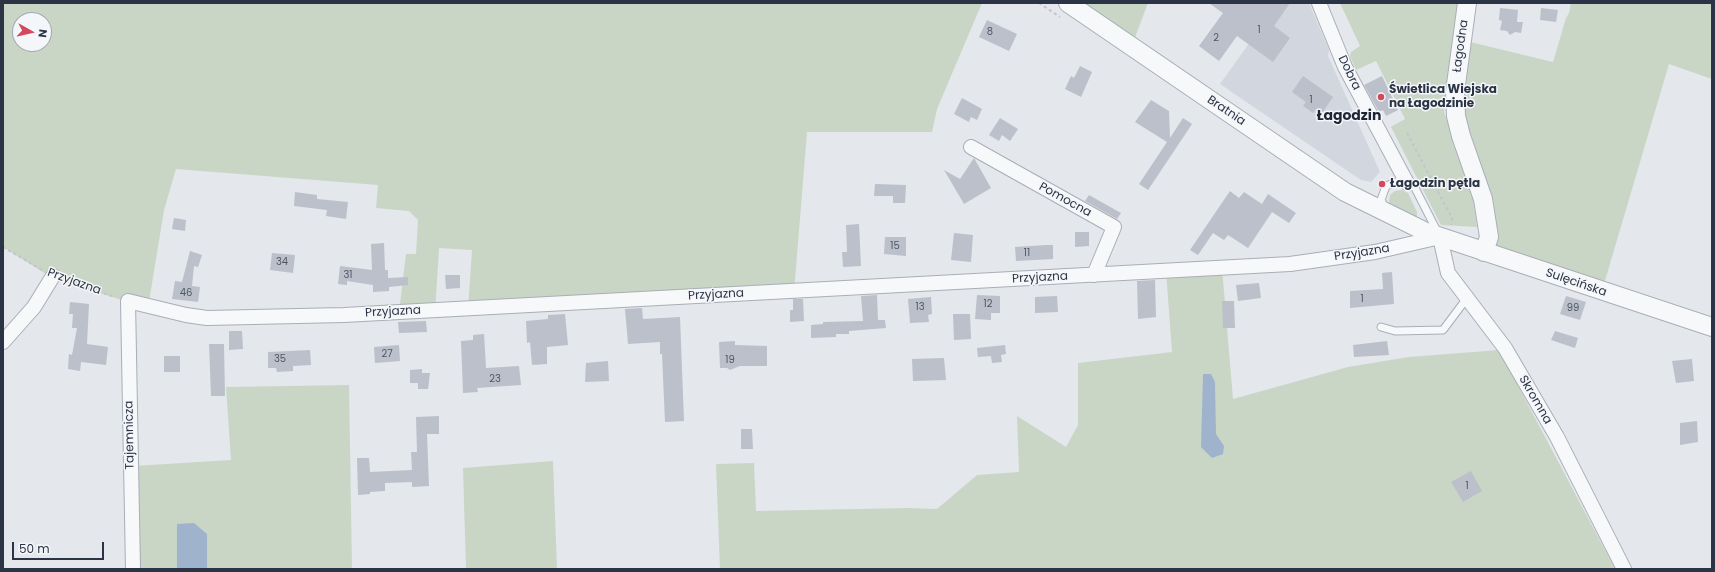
<!DOCTYPE html>
<meta charset="utf-8">
<style>
body{margin:0}
#map{position:relative;width:1715px;height:572px;overflow:hidden;background:#e4e7ec;font-family:Poppins,sans-serif}
canvas{display:block}
.frame{position:absolute;inset:0;border:4px solid #2b3445;pointer-events:none}
.north{position:absolute;left:12px;top:12px;width:40px;height:40px;box-sizing:border-box;background:#f4f6f9;border:1px solid #a4a8b1;border-radius:50%;rotate:98deg;font-size:11px;font-weight:700;line-height:16px;text-align:center;color:#2b3445}
.north::after{content:'';display:block;margin:auto;width:14px;height:18px;background:#d1495b;clip-path:polygon(50% 0,100% 100%,50% 72%,0 100%)}
.scale{position:absolute;left:12px;top:542px;width:92px;height:18px;box-sizing:border-box;border:2px solid #2b3445;border-top:0;padding-left:5px;font-size:12px;line-height:14px;white-space:nowrap;color:#2b3445;-webkit-text-stroke:3px #f4f6f9;paint-order:stroke}
</style>
<div id="map">
<canvas width="1715" height="572"></canvas>
<div class="frame"></div>
<div class="north">N</div>
<div class="scale">50 m</div>
</div>
<script>
const ctx = document.querySelector('canvas').getContext('2d');
ctx.lineJoin = 'round';
function paint(path, color) { ctx.fillStyle = color; ctx.fill(path, 'evenodd'); }
const toPath = rows => new Path2D(rows.map(r => 'M' + r).join(''));
function trace(path, color, width, dash) { ctx.strokeStyle = color; ctx.lineWidth = width; ctx.lineCap = dash ? 'butt' : 'round'; ctx.setLineDash(dash || []); ctx.stroke(path); }
function label(font, color, halo, rows, align = 'center') {
  ctx.font = font + ' Poppins,sans-serif'; ctx.lineWidth = 3; ctx.setLineDash([]); ctx.textBaseline = 'middle'; ctx.strokeStyle = halo; ctx.fillStyle = color; for (const [text, x, y, turn = 0] of rows) {
    ctx.save(); ctx.translate(x, y); ctx.rotate((+turn || 0) * Math.PI / 180); ctx.textAlign = isNaN(turn) ? turn : align; if (halo) ctx.strokeText(text, 0, 0); ctx.fillText(text, 0, 0); ctx.restore();
  }
}
const built = toPath([
 [1209,3,1309,3,1329,50,1328,56,1380,172,1371,182,1361,180,1220,84,1248,45,1251,33]
]);
const green = toPath([
 [3,3,982,3,937,109,932,132,807,132,794,292,468,308,472,250,439,248,435,312,399,312,406,254,416,254,418,220,409,211,376,208,378,185,176,169,164,210,148,308,54,279,3,247],
 [20,20,44,20,44,44,20,44],
 [1082,3,1148,3,1134,40],
 [1340,3,1458,3,1444,112,1472,190,1477,227,1441,225,1391,127,1405,119,1376,61,1356,70,1350,56,1351,52,1360,46],
 [1571,3,1712,3,1712,79,1669,64,1604,284,1496,247,1494,203,1463,116,1470,42,1553,62,1566,18,1569,13],
 [1402,190,1408,193,1417,212,1417,216,1413,218,1393,208,1389,202,1390,195,1395,191],
 [1222,268,1233,399,1348,367,1409,357,1499,350,1615,569,720,569,716,464,754,463,756,511,908,508,937,509,977,475,1019,472,1017,416,1066,447,1078,425,1078,363,1172,352,1166,271],
 [349,385,352,569,136,569,134,466,231,460,226,387],
 [553,461,557,569,466,569,463,468]
]);
const water = toPath([
 [1203,374,1211,374,1215,382,1216,434,1224,446,1223,454,1212,458,1201,447],
 [194,523,207,534,207,569,177,569,177,524]
]);
const building = toPath([
 [1209,3,1290,3,1274,26,1290,38,1273,62,1237,36,1219,61,1199,46,1223,13],
 [1500,8,1518,10,1517,22,1523,22,1521,33,1515,32,1510,35,1507,31,1500,30,1502,21,1499,20],
 [1541,8,1558,10,1556,22,1540,20],
 [987,20,1017,34,1009,51,979,37],
 [1080,66,1092,72,1081,97,1065,89,1071,76,1074,78],
 [1303,76,1333,97,1322,113,1316,109,1313,113,1303,106,1306,102,1292,92],
 [1382,76,1398,110,1386,116,1383,110,1379,112,1364,85],
 [962,98,982,109,977,120,971,117,969,122,954,114],
 [1151,100,1169,111,1170,138,1183,118,1192,124,1148,190,1139,184,1167,142,1135,122],
 [1000,118,1018,129,1010,141,1002,135,999,141,989,135],
 [974,158,991,188,964,204,944,170,960,179],
 [875,184,906,185,905,203,893,203,893,196,874,196],
 [1230,191,1239,198,1244,192,1262,204,1268,194,1296,213,1289,223,1272,212,1248,248,1228,235,1224,240,1213,233,1198,255,1190,250],
 [295,192,317,195,317,199,348,202,346,219,326,216,327,210,294,206],
 [1089,195,1121,213,1117,219,1085,201],
 [174,218,186,220,185,231,172,229],
 [859,224,861,266,843,267,842,252,847,252,846,225],
 [1075,232,1089,232,1089,246,1075,247],
 [954,233,973,235,971,262,951,260],
 [885,237,906,237,906,256,884,254],
 [384,243,385,270,388,270,388,278,408,277,408,285,389,287,389,291,373,292,373,285,347,281,347,285,338,284,340,266,372,270,371,244],
 [1046,245,1053,245,1053,259,1016,261,1015,247],
 [190,251,202,255,198,267,194,266,192,286,200,287,198,302,172,299,175,281,182,282],
 [272,253,295,255,293,273,270,270],
 [1392,272,1394,304,1350,308,1350,291,1383,289,1382,273],
 [445,275,460,275,460,288,446,289],
 [1155,280,1156,317,1138,319,1137,281],
 [1259,283,1261,298,1238,301,1236,285],
 [877,295,878,320,885,320,886,328,849,331,849,334,836,334,836,337,811,338,811,325,823,324,823,322,863,321,861,296],
 [977,295,1000,296,1000,313,991,313,991,320,975,319],
 [1057,296,1058,312,1035,313,1035,297],
 [1566,296,1586,302,1580,320,1560,314],
 [931,297,932,314,928,315,929,322,910,323,908,299],
 [793,299,803,299,804,321,790,322,790,310,793,310],
 [1222,301,1234,301,1235,328,1223,328],
 [70,302,89,304,87,344,108,347,106,365,81,362,80,371,68,369,69,354,72,355,77,328,72,328,73,314,69,314],
 [642,308,643,319,680,317,684,421,665,422,662,354,660,354,660,342,628,344,625,309],
 [565,314,568,345,547,347,547,364,532,365,530,342,527,343,526,321,548,319,548,315],
 [953,314,970,314,971,339,954,340],
 [426,321,427,332,399,333,398,322],
 [229,331,242,331,243,349,229,350],
 [1555,331,1578,338,1575,348,1551,340],
 [484,334,486,368,519,366,521,385,477,388,478,392,463,393,461,341,473,340,473,335],
 [735,341,735,345,767,346,767,366,740,366,730,370,727,368,720,368,719,342],
 [1387,341,1389,355,1354,357,1353,345],
 [209,344,224,344,225,396,211,396],
 [399,345,400,361,375,363,374,347],
 [1005,345,1006,354,1001,355,1002,362,992,363,991,356,978,357,977,348],
 [310,350,311,365,293,366,293,371,277,372,276,368,268,368,268,352],
 [164,356,180,356,180,372,164,372],
 [944,358,946,380,913,381,912,359],
 [1692,359,1694,381,1676,383,1672,361],
 [608,361,609,381,585,382,586,363],
 [422,369,422,373,430,373,428,389,418,389,418,383,410,383,410,370],
 [439,416,439,434,427,434,429,486,412,487,412,482,385,483,385,491,370,492,370,494,358,495,357,458,369,458,370,472,412,470,411,452,417,452,416,417],
 [1697,421,1698,442,1680,445,1680,423],
 [741,429,752,429,753,449,741,449],
 [1471,471,1482,491,1463,502,1451,482]
]);
const path = toPath([
 [1039,3,1060,17],
 [1407,133,1452,218,1451,225],
 [3,247,42,270],
 [64,280,115,297]
]);
const service = toPath([
 [1385,208,1381,200,1386,186,1399,181,1407,183,1415,188,1438,233],
 [1381,327,1395,331,1443,330,1467,298]
]);
const minor = toPath([
 [1319,3,1345,67,1407,183],
 [971,147,1114,227,1094,275],
 [3,342,34,307,53,276],
 [133,569,128,301,186,315,207,318,344,315,1290,264,1375,252,1440,237,1448,273,1505,348,1557,437,1624,569]
]);
const tertiary = toPath([
 [1068,3,1345,192,1426,232,1712,327],
 [1467,3,1455,92,1456,116,1461,136,1483,199,1489,237,1484,252]
]);
const markers = [
 [1381,97,4,"#d1495b"],
 [1382,184,4,"#d1495b"]
];
const numberNames = [
 ["1",1259,30],
 ["8",990,32],
 ["2",1216,38],
 ["1",1311,100],
 ["15",895,246],
 ["11",1027,253],
 ["34",282,262],
 ["31",348,275],
 ["46",186,293],
 ["1",1362,299],
 ["12",988,304],
 ["13",920,307],
 ["99",1573,308],
 ["27",387,354],
 ["35",280,359],
 ["19",730,360],
 ["23",495,379],
 ["1",1467,486]
];
const streetNames = [
 ["Łagodna",1461,46,-82],
 ["Dobra",1349,73,64],
 ["Bratnia",1226,111,34],
 ["Pomocna",1065,200,29],
 ["Przyjazna",1362,253,-9],
 ["Przyjazna",1040,278,-3],
 ["Przyjazna",74,282,20],
 ["Sulęcińska",1576,283,19],
 ["Przyjazna",716,295,-3],
 ["Przyjazna",393,312,-3],
 ["Skromna",1535,400,60],
 ["Tajemnicza",130,435,-91]
];
const poiNames = [
 ["Świetlica Wiejska",1389,90],
 ["na Łagodzinie",1389,104],
 ["Łagodzin pętla",1390,184]
];
const quarterNames = [
 ["Łagodzin",1349,116]
];
paint(built, '#d2d6de');
paint(green, '#c9d6c5');
paint(water, '#9fb4cc');
paint(building, '#bbc0ca');
trace(service, '#a9aeb7', 9);
trace(minor, '#a9aeb7', 16);
trace(tertiary, '#a9aeb7', 20);
trace(path, '#c2c5cb', 2, [3, 3]);
trace(service, '#f7f8fa', 7);
trace(minor, '#f7f8fa', 14);
trace(tertiary, '#f7f8fa', 18);
for (const [x, y, r, color] of markers) { const dot = new Path2D(); dot.arc(x, y, r, 0, 2 * Math.PI); ctx.fillStyle = color; ctx.fill(dot); trace(dot, '#f4f6f9', 1.5); }
label('10px', '#4f5766', null, numberNames);
label('12px', '#2b3445', '#f4f6f9', streetNames);
label('bold 12px', '#2b3445', '#f4f6f9', poiNames, 'left');
label('bold 14px', '#1d2536', '#f4f6f9', quarterNames);
</script>
